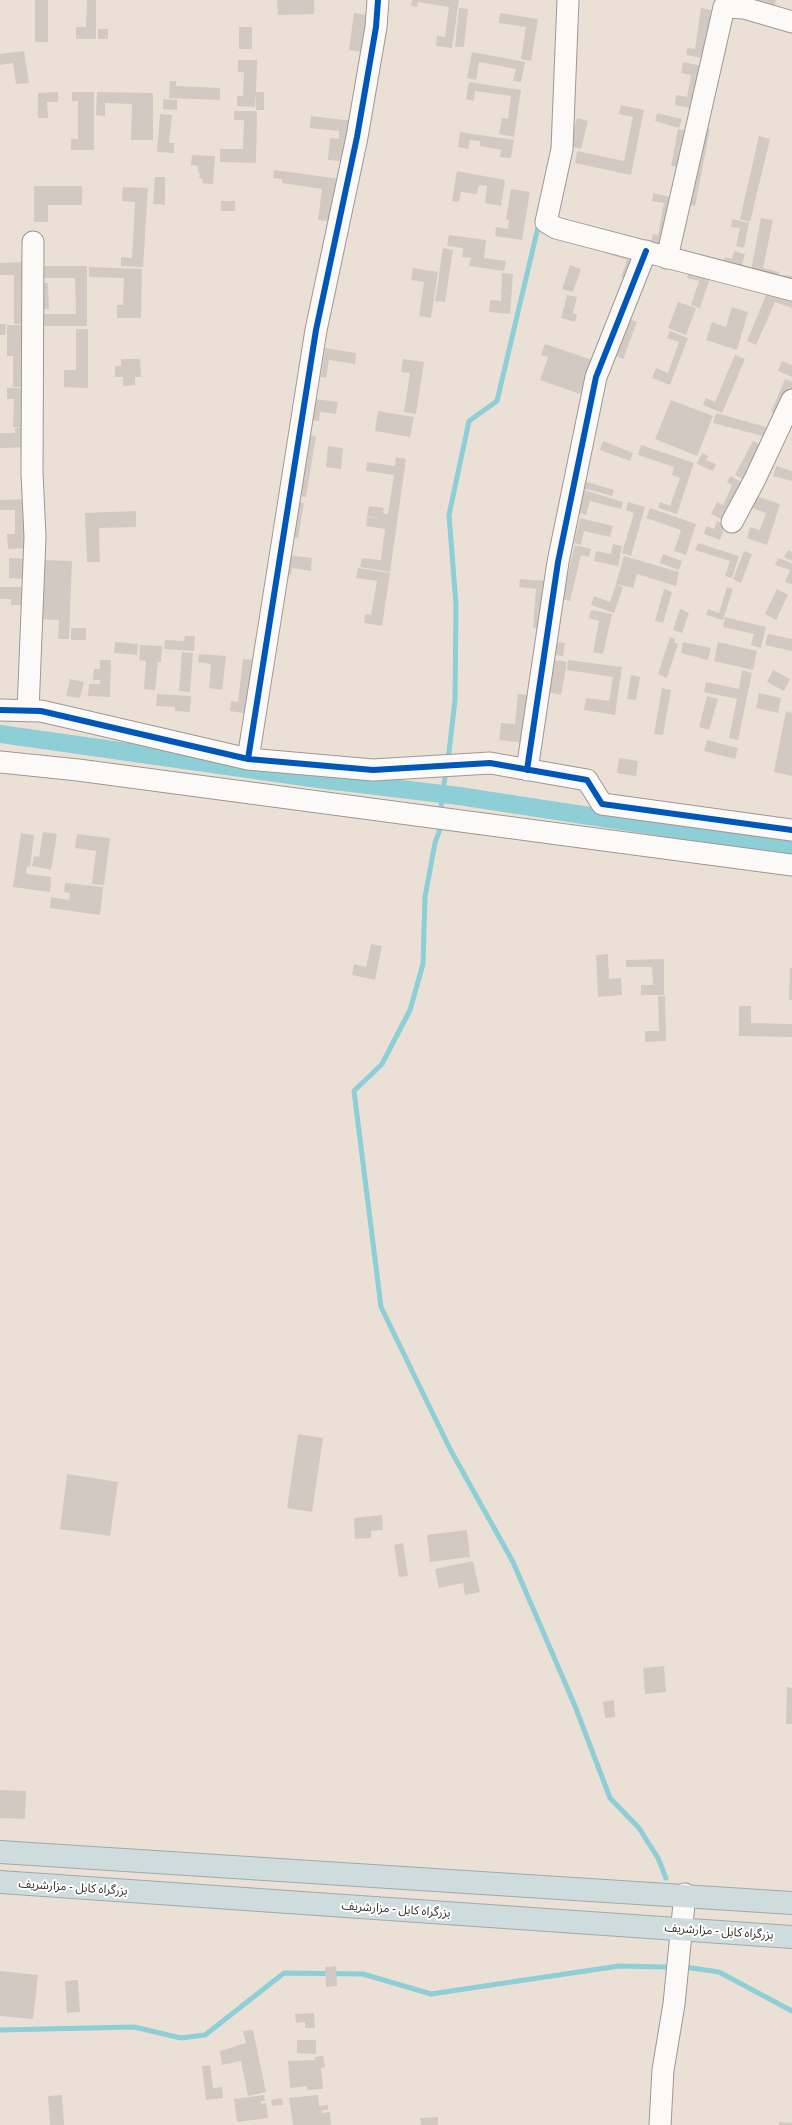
<!DOCTYPE html>
<meta charset="utf-8">
<style>
body{margin:0}
canvas{display:block;background:#eae0d6}
</style>
<canvas width="792" height="2125"></canvas>
<script>
const ctx = document.querySelector('canvas').getContext('2d');
ctx.lineJoin = 'round';
const toPath = rows => new Path2D(rows.map(r => 'M' + r).join(''));
function trace(path, color, width, dash) { ctx.strokeStyle = color; ctx.lineWidth = width; ctx.lineCap = dash ? 'butt' : 'round'; ctx.setLineDash(dash || []); ctx.stroke(path); }
function paint(path, color) { ctx.fillStyle = color; ctx.fill(path, 'evenodd'); }
function label(font, color, halo, rows, align = 'center') {
  ctx.font = font + ' Ubuntu,"Noto Sans Arabic",sans-serif'; ctx.lineWidth = 4; ctx.setLineDash([]); ctx.textBaseline = 'middle'; ctx.strokeStyle = halo; ctx.fillStyle = color; for (const [text, x, y, turn = 0] of rows) {
    ctx.save(); ctx.translate(x, y); ctx.rotate((+turn || 0) * Math.PI / 180); ctx.textAlign = isNaN(turn) ? turn : align; if (halo) ctx.strokeText(text, 0, 0); ctx.fillText(text, 0, 0); ctx.restore();
  }
}
const stream = toPath([
 [448,761,455,700,456,605,449,515,469,421,497,401,539,223],
 [443,814,441,805,446,771],
 [442,823,435,843,425,897,423,964,410,1010,382,1064,354,1091,381,1307,450,1449,513,1562,575,1706,610,1798,639,1828,658,1858,666,1878],
 [685,1967,719,1972,792,2011],
 [0,2030,134,2027,181,2038,205,2035,284,1973,363,1974,431,1994,619,1966,666,1967]
]);
const canal = toPath([
 [0,734,318,779,459,796,792,847]
]);
const building = toPath([
 [35,0,48,0,48,42,35,42],
 [87,0,96,0,96,39,76,39,76,27,86,27],
 [277,0,314,0,314,14,278,15],
 [412,0,459,0,452,48,436,46,437,36,445,37,449,7,418,2,417,7,411,6],
 [757,0,776,0,773,11,755,6],
 [459,8,468,9,464,47,455,47],
 [701,8,711,10,704,58,686,55,687,48,695,49],
 [354,13,372,16,367,53,349,50],
 [500,13,538,19,531,61,521,59,526,27,499,23],
 [239,27,252,27,252,49,239,49],
 [98,29,108,29,108,39,98,39],
 [24,51,29,83,16,84,13,63,0,65,0,54],
 [472,52,525,62,521,82,513,81,516,69,479,62,476,80,467,78],
 [238,60,257,60,256,92,264,92,264,110,256,110,256,93,255,107,237,106,237,96,243,96,244,72,238,72],
 [683,62,702,66,694,109,675,105,676,95,687,97,691,75,681,73],
 [170,81,176,81,176,86,220,88,220,100,169,98],
 [469,82,521,90,514,137,499,134,502,118,508,119,511,96,475,91,474,101,466,99],
 [58,92,58,102,47,102,48,118,38,118,38,93],
 [72,92,94,92,94,150,71,150,71,139,78,139,78,101,72,101],
 [97,92,153,93,153,140,131,140,132,104,105,103,105,116,96,115],
 [163,99,177,100,177,110,163,109],
 [621,105,644,110,631,175,575,163,577,151,624,161,633,117,619,114],
 [234,111,257,111,256,163,220,162,220,149,243,149,244,120,234,120],
 [657,113,682,119,679,128,655,121],
 [160,114,172,115,169,143,174,143,174,153,157,152],
 [311,116,353,121,348,162,328,160,330,138,339,139,339,131,310,128],
 [577,118,588,121,581,149,570,146],
 [700,127,710,129,695,206,686,204],
 [678,129,688,131,682,168,671,166],
 [460,132,514,140,511,158,500,157,501,150,480,146,480,141,470,140,468,149,458,147],
 [759,136,770,139,750,222,740,219],
 [192,155,215,156,213,184,202,183,203,179,199,178,200,173,198,173,198,166,191,165],
 [274,170,341,179,336,222,318,220,322,189,282,183,282,179,273,178],
 [457,171,505,180,501,206,485,203,487,186,479,185,477,194,461,192,459,202,452,201],
 [155,177,165,177,165,205,153,204],
 [34,186,82,186,82,205,48,205,48,222,34,222],
 [123,187,148,188,143,267,121,266,121,257,132,258,135,202,122,201],
 [511,189,530,192,522,240,495,236,496,227,508,229,509,220,506,219],
 [653,193,676,198,666,247,651,244,653,234,658,235,664,203,652,201],
 [221,201,235,201,235,211,221,211],
 [761,218,773,220,763,268,779,272,777,281,750,275],
 [732,219,749,223,744,248,736,246,740,228,731,227],
 [449,235,486,240,484,258,506,261,504,271,469,266,471,258,462,257,463,248,447,246],
 [608,242,641,253,633,281,621,277,627,260,605,253],
 [443,248,453,250,445,302,435,301],
 [734,251,745,254,740,273,721,268,725,257,732,259],
 [26,262,27,324,14,324,14,275,0,275,0,263],
 [570,265,581,269,573,292,562,289],
 [38,266,87,266,87,326,38,326,38,314,76,314,75,278,38,278],
 [89,267,142,269,141,318,117,318,117,305,123,305,124,278,89,277],
 [413,268,438,272,431,318,419,316,424,282,411,280],
 [690,269,711,275,700,308,691,305,699,281,687,278],
 [502,273,513,274,510,314,489,312,490,300,501,301],
 [783,275,792,276,792,289,781,287],
 [36,283,48,283,49,309,37,310],
 [768,290,792,294,792,308,775,302,756,345,747,341],
 [567,295,577,297,573,313,577,314,575,322,561,318],
 [678,302,696,308,686,335,668,328],
 [732,307,748,312,737,350,706,340,712,322,726,327],
 [627,318,637,322,623,359,613,355],
 [0,324,6,324,5,335,0,335],
 [7,325,27,325,27,387,13,387,13,356,7,356],
 [76,329,88,329,88,388,64,387,64,370,76,370],
 [670,331,688,338,670,385,652,378,656,368,668,373,679,342,667,338],
 [545,344,592,360,580,394,540,380,548,357,541,355],
 [325,348,356,353,355,364,329,360,326,378,321,377],
 [735,355,745,359,722,413,703,405,706,398,715,402],
 [121,359,140,359,141,377,135,377,135,385,123,386,123,377,115,377,115,366,121,366],
 [403,359,424,362,416,414,404,412,410,373,401,372],
 [782,361,792,365,792,377,778,371],
 [785,379,792,382,792,390,781,416,771,412],
 [7,388,26,388,26,428,13,427,14,399,7,399],
 [315,399,338,402,336,414,320,412,319,421,312,420],
 [671,400,713,416,697,456,655,439],
 [378,411,414,417,410,437,375,431],
 [716,413,773,429,770,438,713,423],
 [15,428,28,428,29,447,0,448,0,433,15,433],
 [305,435,316,436,306,497,295,495],
 [603,441,633,453,630,461,600,450],
 [753,441,767,448,749,482,735,475],
 [641,445,694,463,677,514,658,508,660,502,670,506,680,478,672,475,674,467,638,455],
 [328,446,343,448,341,469,326,467],
 [702,453,708,456,706,460,716,464,713,471,697,464],
 [396,457,406,459,390,572,360,567,362,558,381,560,385,529,366,526,367,517,382,519,367,516,369,506,384,508,383,513,388,514,394,475,366,471,367,462,395,466],
 [776,466,792,471,792,481,773,476],
 [730,476,746,484,728,522,711,514,717,502,723,505,732,485,727,482],
 [584,481,614,490,612,496,582,488],
 [584,490,623,502,621,509,590,501,586,515,578,512],
 [753,495,780,504,767,545,747,538,750,527,760,530,766,513,749,507],
 [26,499,27,548,8,549,7,534,15,534,15,510,0,510,0,500],
 [296,502,304,503,298,538,289,536],
 [628,502,645,507,631,556,622,553,634,513,626,510],
 [650,508,696,524,686,555,674,551,681,530,646,518],
 [136,511,136,527,99,528,100,562,87,562,85,513],
 [580,518,613,526,610,537,584,531,581,545,574,543],
 [717,521,726,525,720,540,704,534,706,526,714,529],
 [698,543,739,556,732,578,725,576,730,561,695,550],
 [613,544,622,546,618,566,594,561,596,551,611,554],
 [575,545,591,549,589,557,581,555,570,601,562,599],
 [788,550,792,552,792,561,784,557],
 [744,551,752,554,741,583,733,579],
 [663,554,682,561,679,570,660,563],
 [287,555,312,558,311,571,292,568,291,575,284,574],
 [624,556,679,572,676,586,637,574,633,588,616,584],
 [9,558,27,559,26,579,9,578],
 [778,558,792,563,792,584,785,582,790,570,775,565],
 [38,560,72,561,69,639,58,639,59,620,36,619],
 [358,568,390,573,382,626,364,623,365,614,371,615,377,581,356,578],
 [520,579,546,581,542,628,533,628,536,589,519,587],
 [616,584,623,587,614,613,591,605,594,596,610,602],
 [0,587,26,587,26,605,11,605,11,599,0,599],
 [727,587,733,589,723,620,706,615,708,609,719,613],
 [664,589,672,592,663,623,655,621],
 [777,589,788,595,776,620,765,614],
 [680,609,689,613,682,633,673,630],
 [591,610,612,614,603,654,593,652,599,621,589,618],
 [725,617,766,627,761,648,751,645,754,634,723,627],
 [71,628,86,628,86,640,71,640],
 [768,634,792,639,792,651,765,645],
 [185,636,195,636,194,651,164,649,165,640,184,641],
 [670,637,675,639,674,642,678,644,667,678,658,674],
 [115,642,138,644,137,655,114,653],
 [555,642,565,643,563,656,553,655],
 [683,642,711,648,708,660,681,653],
 [718,642,757,651,753,670,714,661],
 [140,645,162,646,161,662,158,662,155,690,144,689,146,661,139,660],
 [182,652,193,653,190,692,179,691],
 [199,654,226,656,222,690,209,688,211,664,198,662],
 [243,659,255,660,249,714,230,711,231,701,238,702],
 [100,660,111,660,110,697,88,696,89,684,100,684,100,680,93,680,94,669,100,669],
 [554,660,567,662,561,695,548,692],
 [568,660,622,667,615,715,584,710,586,698,609,701,613,677,567,670],
 [742,670,752,673,738,740,729,738,737,699,704,692,706,682,739,689],
 [773,670,790,679,784,691,767,682],
 [631,675,640,677,636,700,627,699],
 [70,679,84,682,80,698,66,696],
 [662,688,671,690,663,735,654,734],
 [759,693,781,698,778,713,756,708],
 [157,694,191,696,190,712,175,711,175,707,156,706],
 [518,694,529,695,525,743,499,740,501,723,515,724],
 [707,696,718,699,709,730,699,727],
 [786,711,792,713,792,776,774,772],
 [707,740,738,748,735,759,704,751],
 [619,758,638,761,636,776,617,773],
 [43,832,57,834,51,870,32,866,34,856,39,857],
 [21,833,34,835,30,867,27,866,26,874,51,877,50,892,13,887],
 [77,834,110,838,104,885,92,884,96,851,75,848],
 [65,883,103,887,100,915,50,908,51,897,69,900,70,893,64,892],
 [371,944,382,946,375,980,352,975,354,964,366,967],
 [608,954,609,979,621,978,622,995,598,997,596,955],
 [664,959,664,995,641,995,641,985,653,985,652,967,626,967,626,960],
 [790,968,792,968,792,1000,789,1000],
 [658,996,665,996,666,1041,645,1042,645,1031,659,1031],
 [739,1006,751,1006,751,1023,792,1024,792,1037,739,1036],
 [298,1434,323,1438,312,1512,287,1508],
 [67,1474,118,1482,110,1536,60,1529],
 [382,1515,383,1530,371,1531,371,1538,355,1539,354,1518],
 [467,1530,470,1557,430,1562,427,1535],
 [403,1543,408,1576,399,1577,394,1545],
 [473,1561,480,1592,465,1595,463,1583,439,1588,435,1569],
 [664,1666,666,1692,645,1694,643,1668],
 [787,1687,792,1688,792,1724,786,1724],
 [614,1700,615,1717,605,1718,603,1702],
 [0,1790,26,1791,25,1819,0,1818],
 [336,1966,337,1986,326,1987,325,1967],
 [0,1971,38,1975,33,2019,0,2016],
 [78,1980,80,2012,67,2013,65,1981],
 [314,2013,315,2028,305,2028,305,2022,296,2023,295,2014],
 [253,2030,266,2092,248,2096,241,2061,222,2065,220,2051,246,2043,243,2031],
 [297,2040,316,2040,316,2054,297,2053],
 [323,2056,325,2067,321,2068,323,2089,307,2090,307,2086,290,2088,288,2061,315,2060,315,2057],
 [210,2065,213,2088,222,2087,223,2098,206,2100,202,2066],
 [62,2095,64,2125,50,2125,48,2096],
 [264,2095,265,2101,261,2101,261,2104,266,2103,268,2118,237,2122,234,2099],
 [318,2095,319,2106,328,2105,328,2110,322,2110,322,2113,330,2112,331,2125,293,2125,289,2098],
 [282,2098,283,2105,272,2106,271,2100],
 [438,2117,438,2125,421,2125,420,2118],
 [779,2122,792,2123,792,2125,779,2125]
]);
const minor = toPath([
 [568,0,562,149,546,222,556,228,792,290],
 [667,258,724,7,744,8,792,22],
 [732,522,755,479,792,400],
 [0,710,41,711,248,759,373,770,490,763,587,780,602,804,792,830],
 [28,711,35,537,32,473,33,242],
 [248,759,316,330,357,137,376,27,378,0],
 [0,762,78,770,792,865],
 [527,770,558,562,596,377,646,251],
 [660,2125,663,2070,674,2004,685,1894]
]);
const highway = toPath([
 [0,1852,792,1903],
 [0,1882,792,1937]
]);
const cycleway = toPath([
 [0,710,41,711,248,759,373,770,490,763,587,780,602,804,792,830],
 [248,759,316,330,357,137,376,27,378,0],
 [527,770,558,562,596,377,646,251]
]);
const streetNames = [
 ["بزرگراه کابل - مزارشریف",73,1887,4],
 ["بزرگراه کابل - مزارشریف",396,1909,4],
 ["بزرگراه کابل - مزارشریف",719,1931,4]
];
trace(stream, '#8eced7', 5);
trace(canal, '#8eced7', 18);
paint(building, '#d2cac2');
trace(minor, '#9f9790', 23);
trace(highway, '#9faaa9', 24);
trace(minor, '#fcfaf9', 21);
trace(highway, '#cedcde', 22);
trace(cycleway, '#0057b8', 6);
label('12px', '#39322b', '#fff', streetNames);
</script>
